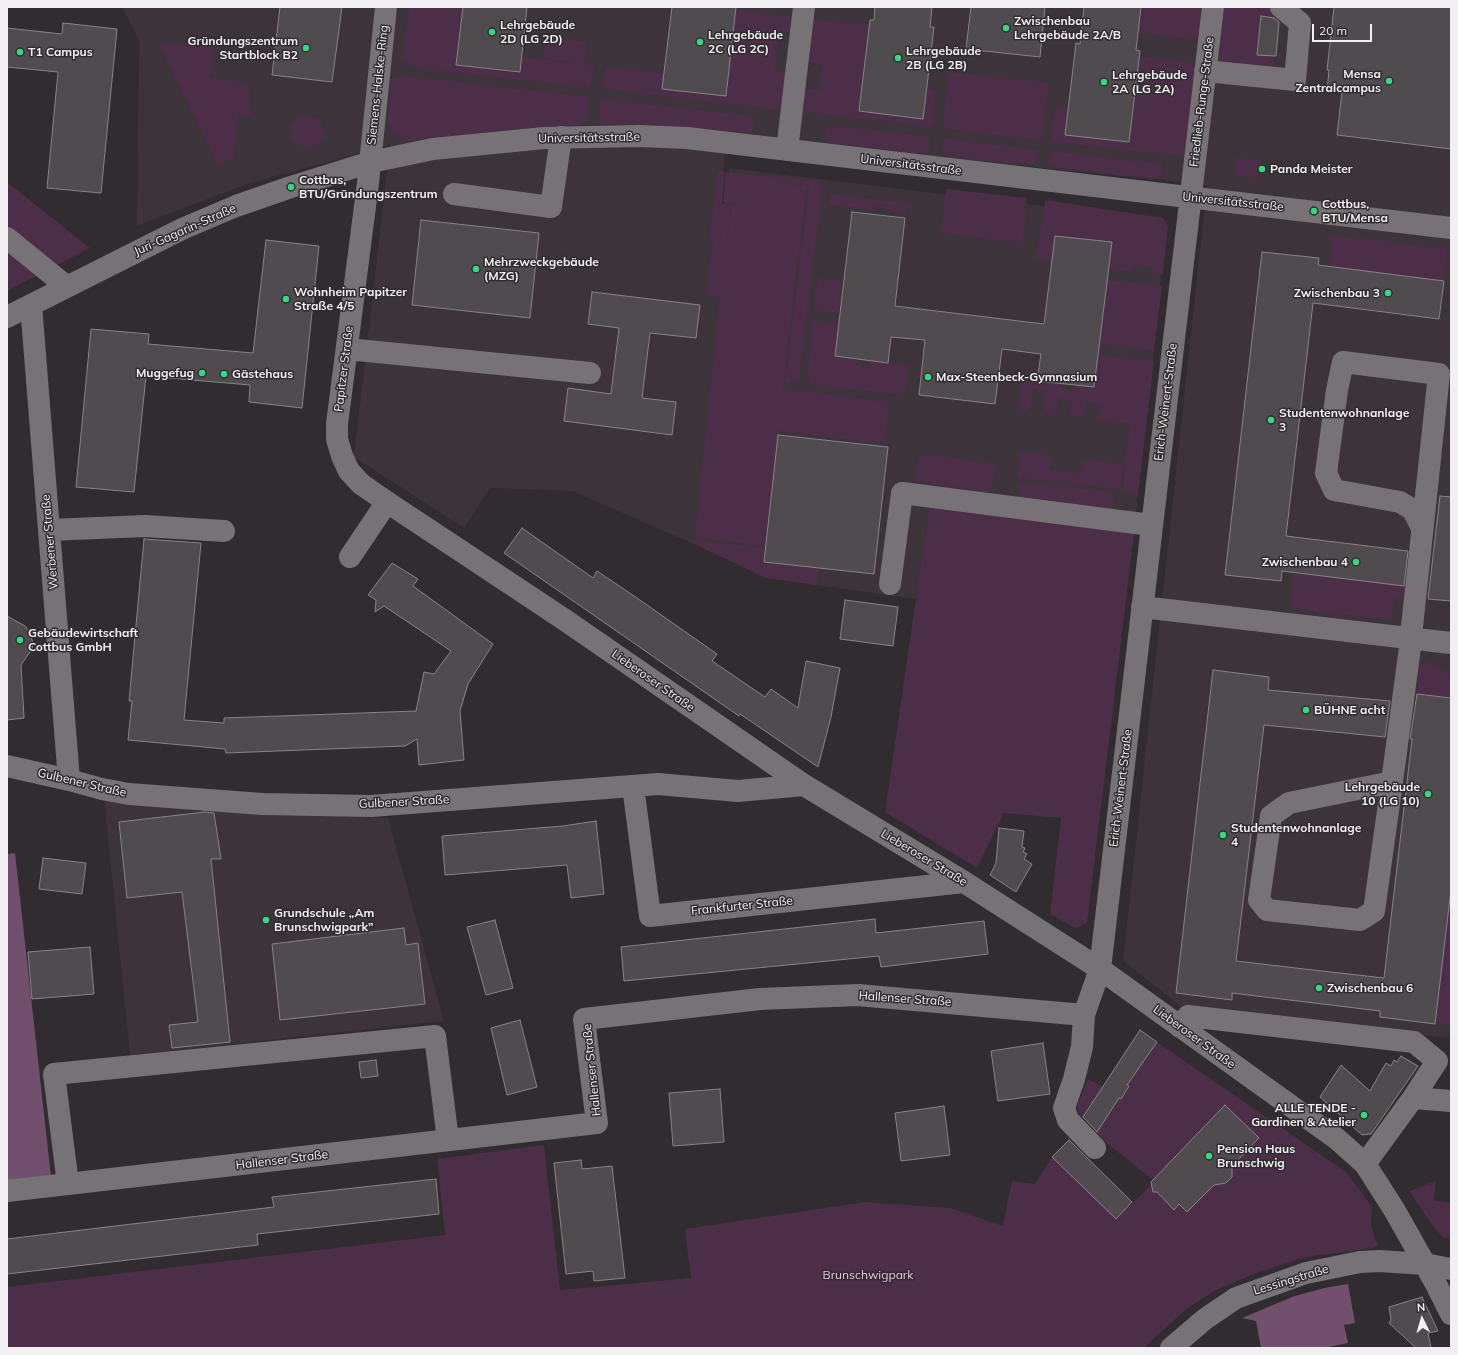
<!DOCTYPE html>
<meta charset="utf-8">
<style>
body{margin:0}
#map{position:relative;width:1458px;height:1355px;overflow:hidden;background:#302c2f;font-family:Mulish,sans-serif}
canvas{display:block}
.frame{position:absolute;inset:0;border:8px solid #f2eff2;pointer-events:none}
.north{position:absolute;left:1402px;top:1299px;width:40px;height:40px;-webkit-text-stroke:3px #302c2f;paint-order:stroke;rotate:355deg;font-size:11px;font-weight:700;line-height:16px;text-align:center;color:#f2eff2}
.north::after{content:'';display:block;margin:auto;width:14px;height:18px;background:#f2eff2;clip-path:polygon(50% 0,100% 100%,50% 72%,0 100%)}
.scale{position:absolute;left:1312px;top:24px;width:60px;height:18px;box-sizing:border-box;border:2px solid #f2eff2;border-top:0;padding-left:5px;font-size:12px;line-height:14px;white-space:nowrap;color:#f2eff2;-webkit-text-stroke:3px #302c2f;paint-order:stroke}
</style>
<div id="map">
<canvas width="1458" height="1355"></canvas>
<div class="frame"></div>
<div class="north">N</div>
<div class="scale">20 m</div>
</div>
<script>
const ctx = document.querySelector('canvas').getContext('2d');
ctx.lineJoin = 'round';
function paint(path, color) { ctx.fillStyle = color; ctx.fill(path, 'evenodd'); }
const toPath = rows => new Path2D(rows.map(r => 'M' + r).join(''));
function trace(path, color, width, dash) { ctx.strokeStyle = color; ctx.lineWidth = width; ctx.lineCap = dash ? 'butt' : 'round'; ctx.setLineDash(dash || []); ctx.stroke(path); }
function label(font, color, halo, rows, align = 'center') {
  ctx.font = font + ' Mulish,sans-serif'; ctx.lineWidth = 3; ctx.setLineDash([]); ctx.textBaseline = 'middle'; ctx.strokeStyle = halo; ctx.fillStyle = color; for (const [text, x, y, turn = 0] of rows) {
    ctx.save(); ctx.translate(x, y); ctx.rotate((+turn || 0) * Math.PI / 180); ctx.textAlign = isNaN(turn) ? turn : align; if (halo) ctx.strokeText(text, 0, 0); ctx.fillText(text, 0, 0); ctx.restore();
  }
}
const built = toPath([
 [122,7,1451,7,1451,1016,1449,1038,1183,1008,1123,961,1207,185,727,135,716,248,719,249,729,168,1166,221,1153,360,1134,531,930,503,916,599,766,578,687,541,572,491,490,488,464,528,354,457,390,145,247,184,137,226,139,40],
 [104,799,263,813,388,818,444,1021,130,1055]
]);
const green = toPath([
 [409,7,463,7,456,65,519,72,522,57,594,66,591,88,421,69,408,64,403,57],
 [1141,7,1204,7,1200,40,1138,33],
 [1223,7,1268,7,1280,18,1273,68,1218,62],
 [736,10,796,17,795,33,779,31,775,70,790,73,786,111,603,89,606,67,664,73,726,96],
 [813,19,869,25,860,111,923,119,926,89,936,89,932,127,801,112,804,88,820,90,823,65,807,62],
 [546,37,587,42,584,64,543,58],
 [164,43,213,47,210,78,249,84,249,111,254,111,254,118,238,116,233,159,218,165,160,47],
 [1139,56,1198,63,1188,157,1051,142,1056,107,1069,108,1066,135,1129,142],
 [948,72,1049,83,1041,141,943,128],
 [403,76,589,97,587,116,584,121,579,125,520,128,416,142,407,141,392,132,388,119,390,79,393,77],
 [600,99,743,115,753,118,755,125,751,132,744,132,656,125,605,124,602,123,600,120],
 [303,115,309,115,318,119,326,131,326,134,321,141,312,147,307,148,297,146,291,137,291,127,293,122],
 [832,126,925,136,930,139,929,149,925,152,917,153,830,143,825,138,824,132,826,129],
 [944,138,1038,150,1037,160,1032,165,949,156,946,155,942,148],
 [1051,151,1163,164,1162,174,1156,179,1057,168,1051,161],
 [1236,157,1259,159,1257,179,1234,176],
 [718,170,725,171,722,204,731,205,724,264,732,204,723,202,726,172,786,178,786,183,807,186,783,389,889,402,885,444,778,431,766,547,695,536,720,298,706,296,713,240,709,239],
 [787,177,823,182,799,378,796,378,795,383,785,382,809,185,787,182],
 [7,182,90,248,7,291],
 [946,189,1027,198,1023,243,941,233],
 [830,194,910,203,906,214,884,211,885,204,877,204,876,210,830,205,826,235],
 [1045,200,1163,218,1168,226,1163,275,1152,274,1153,268,1133,265,1132,272,1108,269,1112,242,1055,236,1052,262,1036,260],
 [1333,235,1448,249,1444,281,1329,267],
 [818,278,842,281,838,313,814,310],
 [1107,280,1162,286,1154,350,1099,344],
 [813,321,839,324,835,356,857,359,856,365,869,367,870,360,908,365,905,395,811,385,811,379,807,378],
 [1098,355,1154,361,1138,494,1122,492,1130,424,1098,420,1099,404,1086,403,1084,418,1070,416,1072,401,1058,399,1056,415,1042,413,1045,391,1033,389,1030,412,1017,410,1021,376,1037,377,1037,381,1062,384,1062,389,1072,390,1074,385,1094,387],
 [1020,451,1051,454,1049,470,1082,474,1085,459,1123,464,1121,489,1017,477],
 [920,454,996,464,991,493,915,481],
 [1020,482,1114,492,1112,513,1018,497],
 [930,502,1100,526,1134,534,1087,923,1075,928,1050,914,1061,818,1004,813,977,868,885,812],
 [693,540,765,548,764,562,819,569,817,585,766,578,693,543],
 [1294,573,1407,586,1406,600,1394,599,1391,620,1290,608],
 [1419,663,1429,663,1451,674,1451,698,1417,694],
 [1451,890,1451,1016,1450,1025,1435,1024],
 [1157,1042,1346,1172,1372,1207,1371,1223,1374,1236,1378,1245,1373,1248,1306,1257,1257,1273,1216,1290,1186,1309,1144,1348,7,1348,7,1287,445,1235,437,1159,544,1145,560,1290,691,1278,685,1229,865,1202,950,1208,1003,1226,1012,1181,1035,1184,1052,1157,1116,1219,1151,1185,1153,1190,1159,1193,1174,1210,1179,1204,1187,1212,1218,1180,1222,1184,1226,1183,1232,1177,1229,1169,1259,1138,1225,1105,1153,1180,1103,1140,1096,1132,1119,1098,1121,1099,1129,1087,1127,1085],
 [1088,1079,1103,1087,1082,1119,1077,1107],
 [1436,1181,1434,1200,1451,1203,1451,1240,1443,1237,1435,1229,1409,1191]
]);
const forest = toPath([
 [15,853,51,1177,7,1183,7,854],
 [1348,1284,1355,1323,1344,1325,1348,1343,1323,1348,1261,1348,1256,1321,1242,1318,1292,1297,1324,1288]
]);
const building = toPath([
 [280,7,342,7,332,82,272,75,280,7],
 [463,7,527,7,520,72,456,65,463,7],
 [672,7,736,7,726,96,662,89,672,7],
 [875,7,932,7,930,27,934,27,923,119,859,111,870,20,874,20,875,7],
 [971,7,1045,7,1040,57,966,49,971,7],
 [1084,7,1141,7,1136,50,1140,51,1129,142,1065,135,1076,43,1080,44,1084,7],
 [1334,7,1451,7,1451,149,1337,135,1342,92,1327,91,1329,70,1327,70,1334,7],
 [1261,16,1274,18,1279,22,1276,56,1257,55,1261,16],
 [63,23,117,29,101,193,47,188,58,72,7,67,7,28,62,34,63,23],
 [852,212,905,218,895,306,1044,324,1055,236,1112,242,1094,387,1037,381,1041,354,1002,349,995,404,919,395,925,340,891,337,888,363,835,356,852,212],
 [421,220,539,233,530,318,412,305,421,220],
 [266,240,319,246,302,408,249,402,250,385,146,376,134,492,76,487,91,329,149,334,148,344,253,353,266,240],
 [1262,252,1319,258,1318,265,1444,281,1439,319,1313,303,1286,536,1408,551,1404,586,1282,571,1281,581,1225,575,1262,252],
 [592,292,700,305,696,338,650,333,642,398,676,402,672,435,564,421,568,388,611,394,619,328,588,324,592,292],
 [778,435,888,447,874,574,764,562,778,435],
 [1440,496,1451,497,1451,601,1428,599,1440,496],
 [522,528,593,578,597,571,637,598,717,654,712,661,765,697,771,689,798,708,806,661,840,668,831,717,818,767,740,714,739,716,504,553,522,528],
 [144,539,201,543,184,720,224,723,224,718,416,711,424,672,434,674,451,651,384,606,375,612,376,600,368,595,392,563,418,579,413,586,493,644,468,684,460,711,464,760,419,765,417,739,405,746,226,753,225,749,128,740,132,701,129,701,144,539],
 [845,600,898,607,893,646,840,639,845,600],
 [7,616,25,626,29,631,33,643,32,649,21,665,24,718,7,720,7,616],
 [1213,670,1269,677,1268,690,1390,701,1385,737,1264,725,1236,961,1313,970,1384,978,1412,739,1410,739,1417,694,1451,698,1451,890,1435,1024,1380,1017,1380,1011,1232,993,1232,1000,1176,993,1213,670],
 [205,812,214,813,221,859,211,859,230,1042,172,1048,169,1025,198,1022,182,892,127,898,119,822,205,812],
 [596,821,604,894,571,898,567,865,445,875,442,836,563,826,596,821],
 [999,828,1024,831,1022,847,1025,848,1023,852,1027,854,1024,859,1032,864,1016,892,990,875,996,863,999,828],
 [43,858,86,863,82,894,39,889,43,858],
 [875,919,876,933,984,921,988,954,881,967,879,956,624,981,621,947,875,919],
 [495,920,513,988,486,995,467,927,495,920],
 [404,928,406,945,418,943,425,1004,280,1020,272,944,404,928],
 [90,947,94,994,32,999,28,952,90,947],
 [520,1020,537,1087,507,1095,491,1028,520,1020],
 [1140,1030,1157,1042,1127,1085,1129,1086,1121,1099,1119,1098,1097,1132,1083,1117,1140,1030],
 [1043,1043,1050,1094,998,1101,991,1051,1043,1043],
 [1401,1056,1418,1066,1371,1134,1362,1135,1320,1097,1341,1065,1370,1091,1386,1063,1391,1066,1394,1060,1397,1062,1401,1056],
 [376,1060,378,1076,361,1078,359,1062,376,1060],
 [720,1089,724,1142,673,1146,669,1093,720,1089],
 [1225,1105,1259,1138,1232,1166,1232,1177,1226,1183,1214,1185,1187,1212,1179,1204,1174,1210,1157,1192,1153,1192,1151,1182,1225,1105],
 [944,1106,950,1155,901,1161,895,1113,944,1106],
 [1069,1140,1132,1202,1116,1219,1052,1157,1069,1140],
 [581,1160,582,1169,612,1166,625,1278,594,1281,593,1271,566,1274,554,1163,581,1160],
 [436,1179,439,1214,257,1234,258,1245,7,1274,7,1239,274,1207,272,1197,436,1179],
 [1422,1297,1438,1331,1428,1333,1431,1348,1416,1348,1389,1323,1391,1320,1389,1307,1422,1297]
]);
const minor = toPath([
 [386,7,368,183,337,424,337,439,342,456,349,471,361,484,387,502,565,620,804,785,964,882,1100,969,1337,1139,1365,1164,1395,1211,1436,1284,1451,1314],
 [1205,71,1295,80,1300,23,1281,7],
 [787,150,804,7],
 [454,194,551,207,561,137],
 [7,238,66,286],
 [31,305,69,780],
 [7,317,182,229,236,206,291,187,371,162,433,149,544,138,639,136,687,138,1451,228],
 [347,349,590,373],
 [49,530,145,526,224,531],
 [350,557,387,502],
 [890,584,902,493,1151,525],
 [1142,607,1451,643],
 [7,766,69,780,102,789,129,794,262,804,371,806,658,784,738,791,804,785],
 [1392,782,1289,803,1271,816,1259,900,1267,910,1360,920,1374,911,1392,782,1409,655,1439,374,1343,362,1337,390,1326,473,1334,490,1400,502,1413,510,1422,528],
 [633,786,650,916,964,882],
 [1180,1027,1188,1016,1414,1042,1437,1061,1413,1098,1365,1164],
 [1413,1098,1451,1101],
 [1095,1148,1068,1120,1064,1108,1074,1079,1082,1047,1084,1015,1100,969,1213,7],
 [68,1184,54,1074,435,1036,448,1140],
 [7,1191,597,1123,584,1019,760,999,858,995,1084,1015],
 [1171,1348,1205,1319,1236,1298,1306,1273,1360,1262,1379,1261,1425,1264,1451,1269]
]);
const markers = [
 [1006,28,4,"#32d882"],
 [492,32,4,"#32d882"],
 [700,42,4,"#32d882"],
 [306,48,4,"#32d882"],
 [20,52,4,"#32d882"],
 [898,58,4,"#32d882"],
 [1389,81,4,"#32d882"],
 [1104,82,4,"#32d882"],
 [1262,169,4,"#32d882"],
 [291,187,4,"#32d882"],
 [1314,211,4,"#32d882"],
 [476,269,4,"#32d882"],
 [1388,293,4,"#32d882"],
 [286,299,4,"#32d882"],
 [202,373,4,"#32d882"],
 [224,374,4,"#32d882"],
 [928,377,4,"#32d882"],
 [1271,420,4,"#32d882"],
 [1356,562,4,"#32d882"],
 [20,640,4,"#32d882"],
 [1306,710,4,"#32d882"],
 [1428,794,4,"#32d882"],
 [1223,835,4,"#32d882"],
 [266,920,4,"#32d882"],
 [1319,988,4,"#32d882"],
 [1364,1115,4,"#32d882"],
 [1209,1156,4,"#32d882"]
];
const poiNames = [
 ["Zwischenbau",1014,21],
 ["Lehrgebäude 2A/B",1014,35],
 ["Lehrgebäude",500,25],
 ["2D (LG 2D)",500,39],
 ["Lehrgebäude",708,35],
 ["2C (LG 2C)",708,49],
 ["Gründungszentrum",298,41,"right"],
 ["Startblock B2",298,55,"right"],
 ["Lehrgebäude",906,51],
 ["2B (LG 2B)",906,65],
 ["T1 Campus",28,52],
 ["Mensa",1381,74,"right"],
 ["Zentralcampus",1381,88,"right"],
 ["Lehrgebäude",1112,75],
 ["2A (LG 2A)",1112,89],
 ["Panda Meister",1270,169],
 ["Cottbus,",299,180],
 ["BTU/Gründungszentrum",299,194],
 ["Cottbus,",1322,204],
 ["BTU/Mensa",1322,218],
 ["Mehrzweckgebäude",484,262],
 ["(MZG)",484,276],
 ["Wohnheim Papitzer",294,292],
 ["Straße 4/5",294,306],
 ["Zwischenbau 3",1380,293,"right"],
 ["Muggefug",194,373,"right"],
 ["Gästehaus",232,374],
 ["Max-Steenbeck-Gymnasium",936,377],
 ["Studentenwohnanlage",1279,413],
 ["3",1279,427],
 ["Zwischenbau 4",1348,562,"right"],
 ["Gebäudewirtschaft",28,633],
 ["Cottbus GmbH",28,647],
 ["BÜHNE acht",1314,710],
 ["Lehrgebäude",1420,787,"right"],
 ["10 (LG 10)",1420,801,"right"],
 ["Studentenwohnanlage",1231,828],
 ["4",1231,842],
 ["Grundschule „Am",274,913],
 ["Brunschwigpark”",274,927],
 ["Zwischenbau 6",1327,988],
 ["ALLE TENDE -",1356,1108,"right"],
 ["Gardinen & Atelier",1356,1122,"right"],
 ["Pension Haus",1217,1149],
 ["Brunschwig",1217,1163]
];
const streetNames = [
 ["Siemens-Halske-Ring",378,85,-84],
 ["Friedlieb-Runge-Straße",1202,102,-83],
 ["Universitätsstraße",589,138,-1],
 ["Universitätsstraße",911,165,7],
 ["Universitätsstraße",1233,202,6],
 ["Juri-Gagarin-Straße",185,230,-24],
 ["Papitzer Straße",344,369,-83],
 ["Erich-Weinert-Straße",1166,402,-83],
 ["Werbener Straße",50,542,-95],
 ["Lieberoser Straße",653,681,35],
 ["Gulbener Straße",82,783,13],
 ["Erich-Weinert-Straße",1121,788,-83],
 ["Gulbener Straße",404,802,-3],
 ["Lieberoser Straße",924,858,31],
 ["Frankfurter Straße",742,906,-6],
 ["Hallenser Straße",905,999,4],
 ["Lieberoser Straße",1194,1037,36],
 ["Hallenser Straße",592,1070,-96],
 ["Hallenser Straße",282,1160,-7],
 ["Lessingstraße",1291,1280,-17]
];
const parkNames = [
 ["Brunschwigpark",868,1275]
];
paint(built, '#3c333b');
paint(green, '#4c2e48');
paint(forest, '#72506d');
paint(building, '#4f4b4f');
trace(building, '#888387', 1);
trace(minor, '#777276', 22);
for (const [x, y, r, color] of markers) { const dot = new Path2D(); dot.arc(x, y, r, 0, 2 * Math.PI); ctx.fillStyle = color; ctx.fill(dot); trace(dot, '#302c2f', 1.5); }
label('bold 12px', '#f2eff2', '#302c2f', poiNames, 'left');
label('12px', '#f2eff2', '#302c2f', streetNames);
label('12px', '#f9bff1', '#302c2f', parkNames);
</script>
